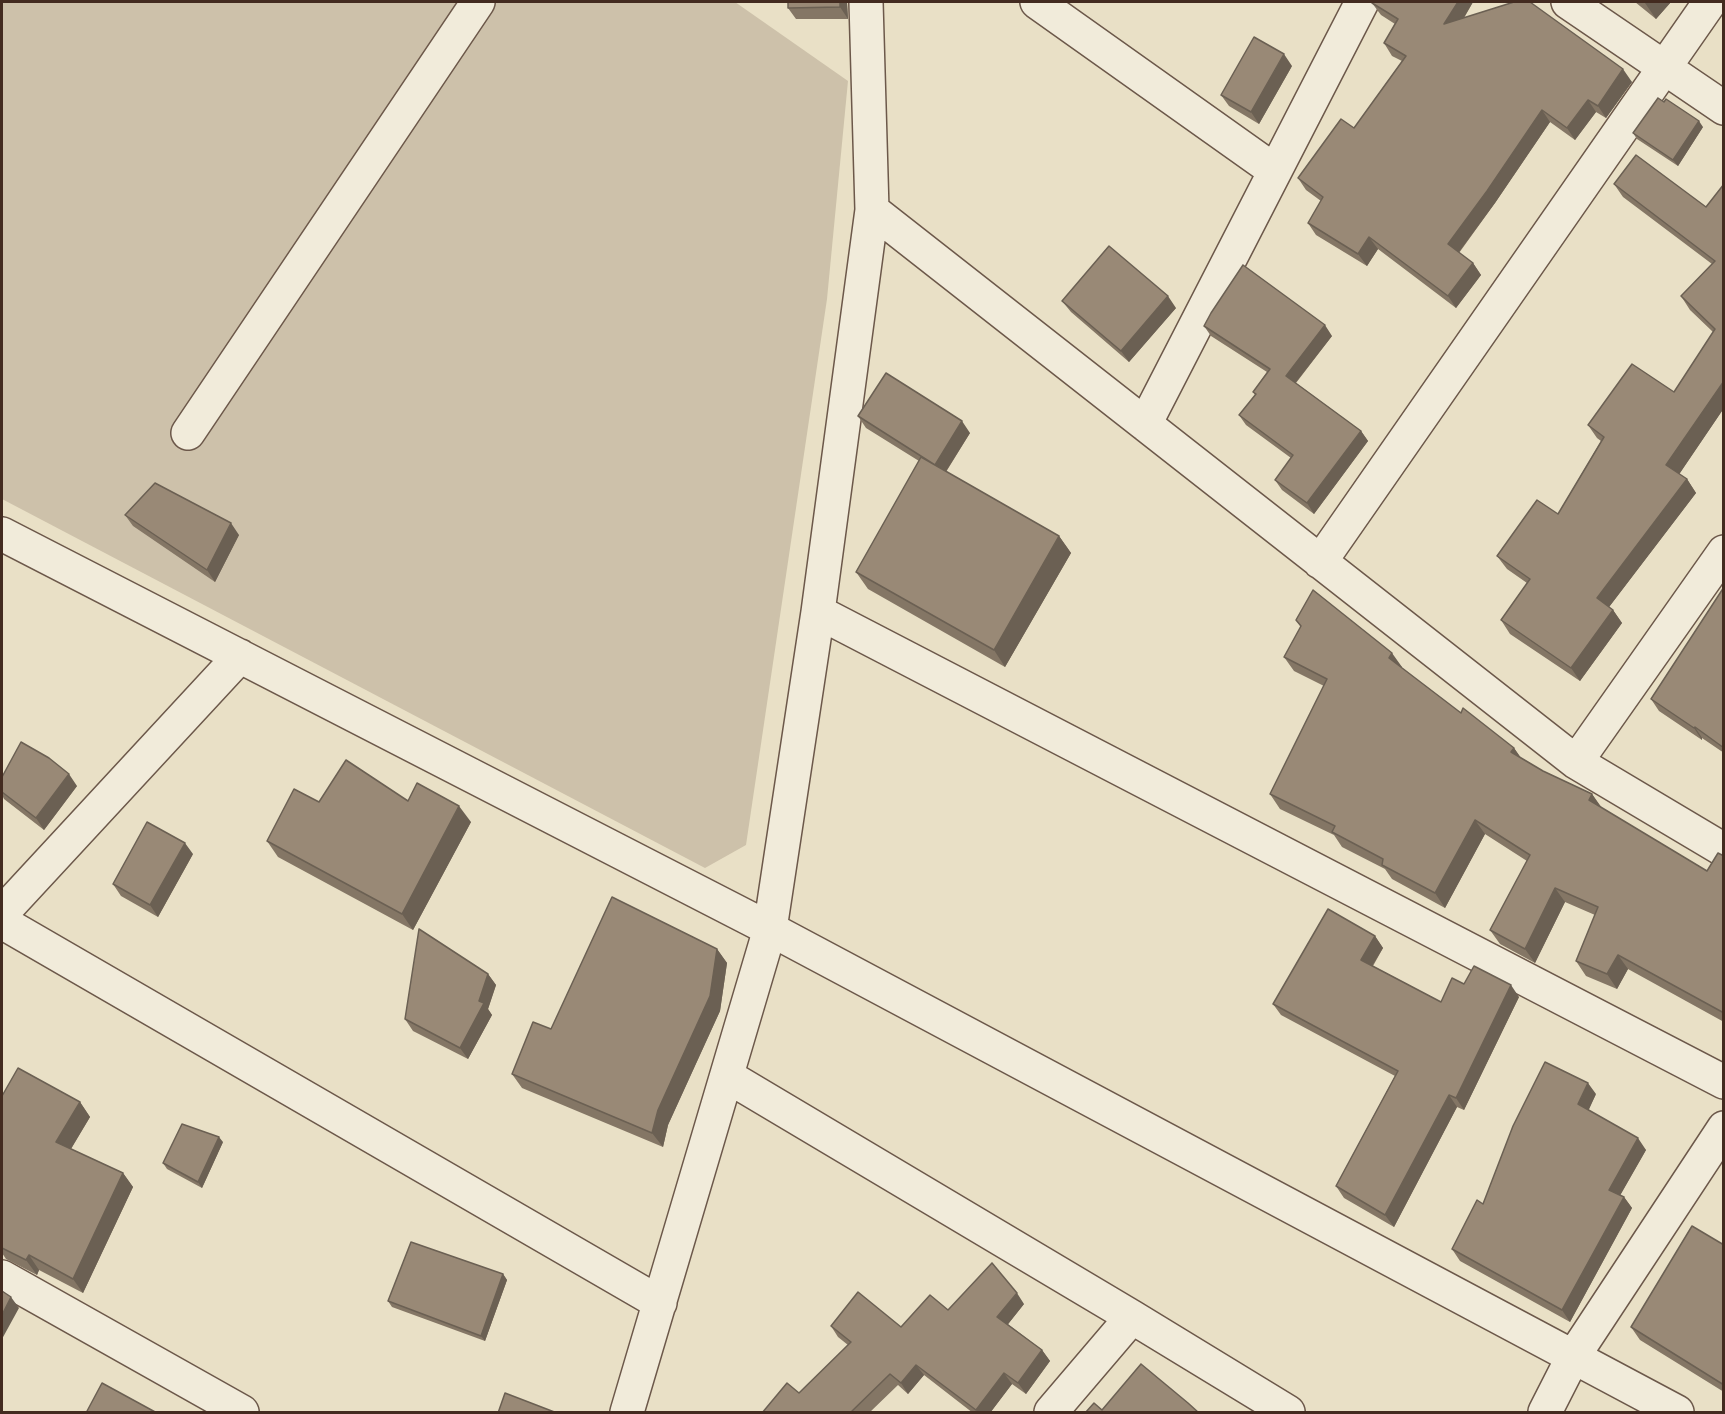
<!DOCTYPE html>
<style>
body{margin:0}
#map{position:relative;width:1725px;height:1414px;overflow:hidden;background:#e9e0c6;font-family:"IM FELL French Canon",serif}
canvas{display:block}
.frame{position:absolute;inset:0;border:3px solid #432b20;pointer-events:none}
</style>
<div id="map">
<canvas width="1725" height="1414"></canvas>
<div class="frame"></div>
</div>
<script>
const ctx = document.querySelector('canvas').getContext('2d');
ctx.lineJoin = 'round';
function paint(path, color) { ctx.fillStyle = color; ctx.fill(path, 'evenodd'); }
const toPath = rows => new Path2D(rows.map(r => 'M' + r).join(''));
function trace(path, color, width, dash) { ctx.strokeStyle = color; ctx.lineWidth = width; ctx.lineCap = dash ? 'butt' : 'round'; ctx.setLineDash(dash || []); ctx.stroke(path); }
const green = toPath([
 [2,2,735,2,848,81,827,299,746,845,705,868,2,499]
]);
const minor = toPath([
 [1037,2,1275,171],
 [1568,2,1724,108],
 [872,210,1576,762,1724,850],
 [1145,424,1362,2],
 [188,433,478,2],
 [2,534,770,929,1677,1412],
 [1320,562,1710,2],
 [818,612,1724,1082],
 [1576,762,1724,552],
 [2,913,240,656],
 [2,922,660,1303],
 [727,1076,1132,1317,1288,1412],
 [2,1277,242,1412],
 [627,1412,770,929,818,612,872,210,866,2],
 [1051,1412,1132,1317],
 [1545,1412,1573,1357,1724,1128]
]);
const wall = toPath([
 [788,2,847,2,848,19,796,19,788,8],
 [1473,2,1464,18,1632,82,1606,118,1596,112,1575,140,1550,122,1495,203,1459,253,1473,263,1481,275,1456,308,1378,249,1367,266,1316,235,1308,223,1321,201,1306,190,1298,178,1354,128,1402,61,1392,56,1384,43,1395,24,1381,15,1372,3],
 [1635,2,1671,2,1656,19],
 [1292,66,1259,124,1229,106,1221,95],
 [1703,127,1678,166,1637,139,1633,133],
 [1614,184,1706,207,1724,184,1724,408,1679,474,1687,479,1696,493,1609,607,1613,610,1622,623,1580,681,1510,634,1501,620,1527,583,1507,569,1497,556,1558,514,1601,441,1597,438,1588,425,1674,392,1713,332,1690,310,1681,296,1712,264,1623,197],
 [1062,301,1176,308,1129,362,1071,312],
 [1204,326,1332,336,1296,383,1361,431,1368,441,1314,514,1282,490,1275,480,1291,458,1246,425,1239,415,1255,395,1253,392,1267,372,1211,336],
 [858,416,970,433,946,472,1059,536,1071,553,1005,667,868,589,856,572,919,461,866,428],
 [125,515,239,535,215,582,133,526],
 [1724,587,1724,753,1702,738,1702,740,1659,711,1651,699],
 [1296,620,1402,667,1402,668,1461,713,1514,748,1520,757,1543,771,1592,794,1601,808,1707,871,1724,856,1724,1022,1628,969,1617,989,1586,976,1576,961,1595,915,1565,902,1535,963,1500,944,1490,930,1527,861,1485,834,1445,908,1392,879,1385,869,1342,847,1334,835,1280,809,1270,794,1324,686,1294,671,1284,657,1301,627],
 [2,777,77,786,44,830,4,799,2,795],
 [319,802,471,822,413,930,278,857,267,841],
 [193,854,158,917,121,896,113,884],
 [1375,936,1383,948,1373,966,1441,1002,1464,984,1519,997,1464,1110,1457,1107,1394,1227,1344,1198,1336,1186,1395,1076,1281,1015,1273,1004],
 [717,949,727,963,720,1011,668,1125,663,1147,522,1088,512,1074,551,1029],
 [488,974,496,985,488,1009,492,1015,468,1059,413,1031,405,1019],
 [1596,1094,1588,1110,1646,1150,1620,1195,1624,1197,1632,1208,1570,1322,1460,1261,1452,1249,1483,1204],
 [2,1096,80,1102,90,1117,71,1149,123,1173,133,1187,83,1293,39,1270,37,1275,6,1259,2,1253],
 [223,1142,202,1188,167,1169,163,1163],
 [1724,1245,1724,1392,1640,1340,1631,1327],
 [503,1274,507,1280,485,1341,392,1307,388,1301],
 [1024,1304,1008,1324,1042,1350,1050,1361,1026,1394,1012,1384,990,1413,973,1413,924,1375,908,1394,898,1385,869,1413,762,1413,799,1393,848,1345,838,1337,831,1326,901,1327,948,1310]
]);
const shadedWall = toPath([
 [840,2,847,2,848,19,840,7],
 [1458,2,1473,2,1453,36,1444,24],
 [1646,2,1671,2,1656,19,1645,3],
 [1284,54,1292,66,1259,124,1251,112],
 [1623,69,1632,82,1606,118,1598,106],
 [1588,100,1596,112,1575,140,1567,128],
 [1542,110,1550,122,1495,203,1456,256,1448,244],
 [1699,121,1703,127,1678,166,1673,160],
 [1369,237,1378,249,1367,266,1358,254],
 [1473,263,1481,275,1456,308,1448,296],
 [1168,296,1176,308,1129,362,1121,351],
 [1325,325,1332,336,1293,386,1286,376],
 [1724,381,1724,408,1676,479,1666,465],
 [962,421,970,433,943,476,935,465],
 [1361,431,1368,441,1314,514,1307,503],
 [1687,479,1696,493,1606,611,1597,598],
 [231,523,239,535,215,582,207,570],
 [1059,536,1071,553,1005,667,994,650],
 [1613,610,1622,623,1580,681,1571,668],
 [1392,653,1402,667,1399,673,1389,658],
 [1695,727,1702,738,1702,740,1694,728],
 [1514,748,1524,762,1511,752],
 [69,774,77,786,44,830,36,818],
 [1592,794,1602,808,1589,800],
 [459,806,471,822,413,930,402,914],
 [1475,820,1485,834,1445,908,1435,893],
 [185,843,193,854,158,917,150,905],
 [1555,888,1565,902,1535,963,1525,949],
 [1375,936,1383,948,1369,971,1361,960],
 [717,949,727,963,720,1011,668,1125,663,1147,652,1133,658,1110],
 [1618,955,1628,969,1617,989,1607,974],
 [488,974,496,985,488,1009,492,1015,468,1059,460,1048,479,1001],
 [1511,985,1519,997,1464,1110,1456,1098],
 [1588,1083,1596,1094,1586,1116,1578,1104],
 [1449,1095,1457,1107,1394,1227,1385,1215],
 [80,1102,90,1117,66,1157,56,1142],
 [219,1137,223,1142,202,1188,198,1182],
 [1638,1138,1646,1150,1617,1201,1609,1190],
 [123,1173,133,1187,83,1293,73,1279],
 [1624,1197,1632,1208,1570,1322,1562,1310],
 [29,1255,39,1270,37,1275,26,1260],
 [503,1274,507,1280,485,1341,481,1336],
 [1017,1293,1024,1304,1005,1328,997,1317],
 [11,1297,19,1308,2,1339,2,1315],
 [1042,1350,1050,1361,1026,1394,1018,1383],
 [916,1365,924,1375,908,1394,901,1383],
 [1004,1373,1012,1384,990,1413,978,1413,976,1410]
]);
const building = toPath([
 [788,2,840,2,840,7,788,8,788,2],
 [1374,2,1458,2,1444,24,1514,2,1530,2,1623,69,1598,106,1588,100,1567,128,1542,110,1487,191,1448,244,1473,263,1448,296,1369,237,1358,254,1308,223,1323,197,1298,178,1341,119,1354,128,1406,56,1384,43,1398,19,1372,3,1374,2],
 [1254,37,1284,54,1251,112,1221,95,1254,37],
 [1658,98,1664,102,1666,99,1699,121,1673,160,1633,133,1658,98],
 [1636,155,1706,207,1724,184,1724,381,1666,465,1687,479,1597,598,1613,610,1571,668,1501,620,1530,579,1497,556,1537,500,1558,514,1604,437,1588,425,1632,364,1674,392,1715,329,1681,296,1715,261,1614,184,1636,155],
 [1109,246,1168,296,1121,351,1062,301,1109,246],
 [1243,265,1325,325,1286,376,1361,431,1307,503,1275,480,1293,455,1239,415,1256,394,1253,392,1270,369,1204,326,1211,313,1243,265],
 [886,373,962,421,935,465,858,416,886,373],
 [921,457,1059,536,994,650,856,572,921,457],
 [155,483,231,523,207,570,125,515,155,483],
 [1724,587,1724,748,1695,727,1694,728,1651,699,1724,587],
 [1313,590,1392,653,1389,658,1461,713,1463,708,1514,748,1511,752,1543,771,1592,794,1589,800,1707,871,1718,853,1724,856,1724,1013,1618,955,1607,974,1576,961,1598,907,1555,888,1525,949,1490,930,1530,855,1475,820,1435,893,1382,865,1383,859,1332,832,1335,826,1270,794,1327,679,1284,657,1301,626,1296,620,1313,590],
 [21,742,49,758,69,774,36,818,2,792,2,777,21,742],
 [346,760,408,801,417,783,459,806,402,914,267,841,294,789,319,802,346,760],
 [147,822,185,843,150,905,113,884,147,822],
 [612,897,717,949,710,996,658,1110,652,1133,512,1074,533,1022,551,1029,612,897],
 [1328,909,1375,936,1361,960,1441,1002,1452,978,1464,984,1474,966,1511,985,1456,1098,1449,1095,1385,1215,1336,1186,1398,1071,1273,1004,1328,909],
 [419,929,488,974,479,1001,484,1003,460,1048,405,1019,419,929],
 [1545,1062,1588,1083,1578,1104,1638,1138,1609,1190,1624,1197,1562,1310,1452,1249,1477,1200,1483,1204,1513,1126,1545,1062],
 [18,1068,80,1102,56,1142,123,1173,73,1279,29,1255,26,1260,2,1248,2,1096,18,1068],
 [182,1124,219,1137,198,1182,163,1163,182,1124],
 [1692,1226,1724,1245,1724,1385,1631,1327,1692,1226],
 [411,1242,503,1274,481,1336,388,1301,411,1242],
 [992,1263,1017,1293,997,1317,1042,1350,1018,1383,1004,1373,976,1410,916,1365,901,1383,890,1374,850,1413,762,1413,787,1383,799,1393,851,1342,831,1326,858,1292,901,1327,930,1295,948,1310,992,1263],
 [2,1291,11,1297,2,1315,2,1291],
 [1141,1364,1188,1403,1199,1413,1085,1413,1094,1403,1102,1410,1141,1364],
 [102,1383,157,1413,86,1413,102,1383],
 [505,1393,557,1413,498,1413,505,1393]
]);
paint(green, '#cdc1aa');
trace(minor, '#6c584a', 36);
trace(minor, '#f1ebda', 33);
paint(wall, '#847665');
paint(shadedWall, '#6b6053');
paint(building, '#998976');
trace(building, '#6b6053', 1.5);
</script>
